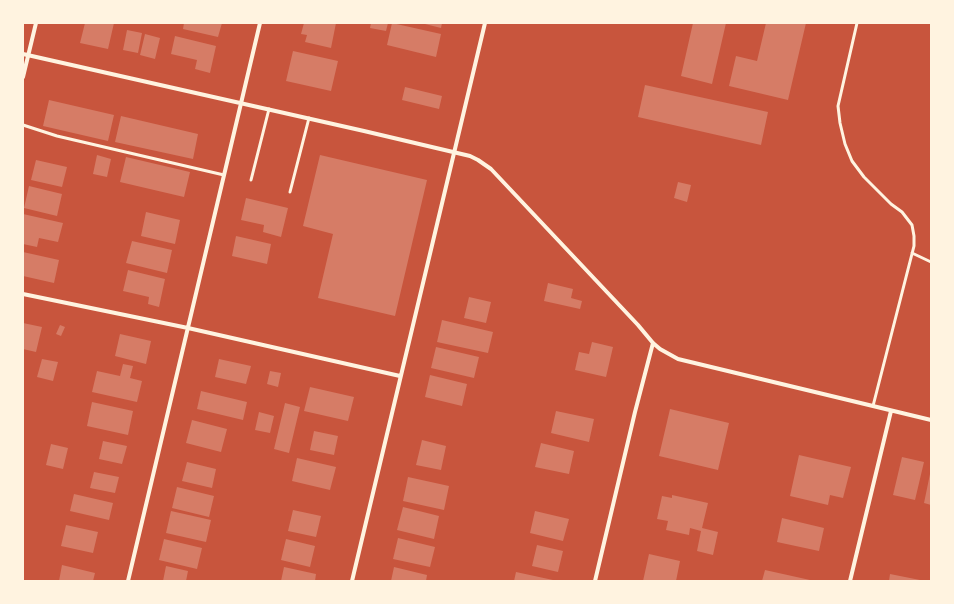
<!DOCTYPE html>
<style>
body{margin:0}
#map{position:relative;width:954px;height:604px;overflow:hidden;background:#c8553d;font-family:Inter,sans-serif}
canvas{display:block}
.frame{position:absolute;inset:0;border:24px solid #fff3e0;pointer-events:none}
</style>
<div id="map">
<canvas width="954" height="604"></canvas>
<div class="frame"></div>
</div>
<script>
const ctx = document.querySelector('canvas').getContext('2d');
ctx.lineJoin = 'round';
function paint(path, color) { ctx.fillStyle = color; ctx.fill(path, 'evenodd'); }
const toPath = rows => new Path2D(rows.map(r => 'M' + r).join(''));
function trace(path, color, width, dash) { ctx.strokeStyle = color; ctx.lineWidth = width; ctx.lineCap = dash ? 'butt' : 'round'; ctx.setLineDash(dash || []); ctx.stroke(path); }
const building = toPath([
 [85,23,114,23,108,49,80,43],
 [184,23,222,23,218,37,183,29],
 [304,23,336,23,331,48,305,42,307,35,301,34],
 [371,23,388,23,386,31,370,28],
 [392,23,441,34,436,57,387,45],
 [421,23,442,23,441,28],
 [693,23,726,23,712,84,681,76],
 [766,23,806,23,788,100,729,86,736,56,757,61],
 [127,30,142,33,138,53,123,50],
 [145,34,160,38,155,59,140,55],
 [175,36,216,46,210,73,195,69,197,60,171,54],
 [293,51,338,61,331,91,286,81],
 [645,85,768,112,761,145,638,117],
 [405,87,442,96,439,109,402,100],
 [49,100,114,115,108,141,43,126],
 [121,116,198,134,193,159,115,142],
 [97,155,111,159,107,177,93,174],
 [320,155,427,180,395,316,318,298,333,234,303,226],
 [126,157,190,172,184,197,120,182],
 [36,160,67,167,62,187,31,180],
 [678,182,691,185,687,202,674,198],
 [29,186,62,194,57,216,24,208],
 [246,198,288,208,281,237,263,232,264,225,241,220],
 [146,212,180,220,175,244,141,236],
 [23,214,63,223,58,242,39,238,37,247,23,244],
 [236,236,271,244,267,264,232,256],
 [132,241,172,250,167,273,126,263],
 [23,252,59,260,54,283,23,276],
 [128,270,165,279,159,307,148,304,149,297,123,291],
 [548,283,573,289,571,298,582,301,580,309,544,301],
 [469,297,491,302,486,323,464,318],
 [442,320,493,332,488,353,437,342],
 [23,323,42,327,36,352,23,349],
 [60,325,65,327,61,336,56,334],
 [120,334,151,341,146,364,115,356],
 [592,342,613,347,606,377,575,370,579,352,589,354],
 [436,347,479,357,474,378,431,368],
 [42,359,58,362,53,381,37,377],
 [219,359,251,366,246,384,215,377],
 [123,364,133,366,130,378,142,381,137,402,92,392,97,371,120,376],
 [270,371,281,373,278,387,267,384],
 [430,375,467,384,462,406,425,397],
 [310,387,354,397,348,421,304,411],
 [201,391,247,402,243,420,197,409],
 [92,402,133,411,128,435,87,426],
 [285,403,300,407,289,453,274,449],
 [670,409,729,423,718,470,659,456],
 [556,411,594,419,589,442,551,433],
 [259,412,274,416,270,433,255,430],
 [192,420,227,429,221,452,186,443],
 [314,431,338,436,334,455,310,450],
 [422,440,446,446,441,470,416,465],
 [103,441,127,446,122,464,99,459],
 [541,443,574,451,569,474,535,467],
 [51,444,68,448,63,469,46,465],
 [799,455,851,467,843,498,830,495,828,505,790,496],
 [902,457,924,462,915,500,893,495],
 [297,458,336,467,330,490,292,481],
 [187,462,216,469,212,488,182,481],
 [94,472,119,477,115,493,90,488],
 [930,474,931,475,931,505,924,503],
 [408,477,449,486,444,510,403,501],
 [177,487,214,496,209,517,172,508],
 [74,494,113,503,109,520,70,511],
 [672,495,708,503,702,528,718,532,713,555,697,551,701,531,690,528,689,535,666,530,668,521,657,519,662,496,672,498],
 [403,507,439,516,434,539,397,530],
 [293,510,321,516,316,537,288,531],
 [171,511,211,520,206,542,166,533],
 [535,511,569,519,563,541,530,533],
 [782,518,824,528,819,551,777,542],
 [66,525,98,532,93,553,61,546],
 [398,538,435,547,430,567,393,559],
 [164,539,202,548,197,569,159,560],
 [286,539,315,546,310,567,281,560],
 [537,545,563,551,558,572,532,566],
 [649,554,680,561,676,581,643,581],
 [62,565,95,573,93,581,59,581],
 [166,566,188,571,186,581,163,581],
 [284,567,316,574,315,581,281,581],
 [394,567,427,575,426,581,391,581],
 [765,570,810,580,810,581,762,581],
 [516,572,553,580,553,581,514,581],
 [890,574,920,580,920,581,889,581]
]);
const service = toPath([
 [857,23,838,106,840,123,845,144,852,161,864,177,891,204,902,212,912,225,914,236,914,246,873,406],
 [23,125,57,136,224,175],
 [251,180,269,109],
 [290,192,309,118],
 [912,253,931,262]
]);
const minor = toPath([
 [23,54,364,131,470,156,478,160,491,169,638,325,653,343,660,349,678,359,931,420],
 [23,77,36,23],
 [23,294,188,328,400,376],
 [128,581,260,23],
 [352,581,485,23],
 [595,581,635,412,653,343],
 [850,581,891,411]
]);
paint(building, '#d67c66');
trace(service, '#fff3e0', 3);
trace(minor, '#fff3e0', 4);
</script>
